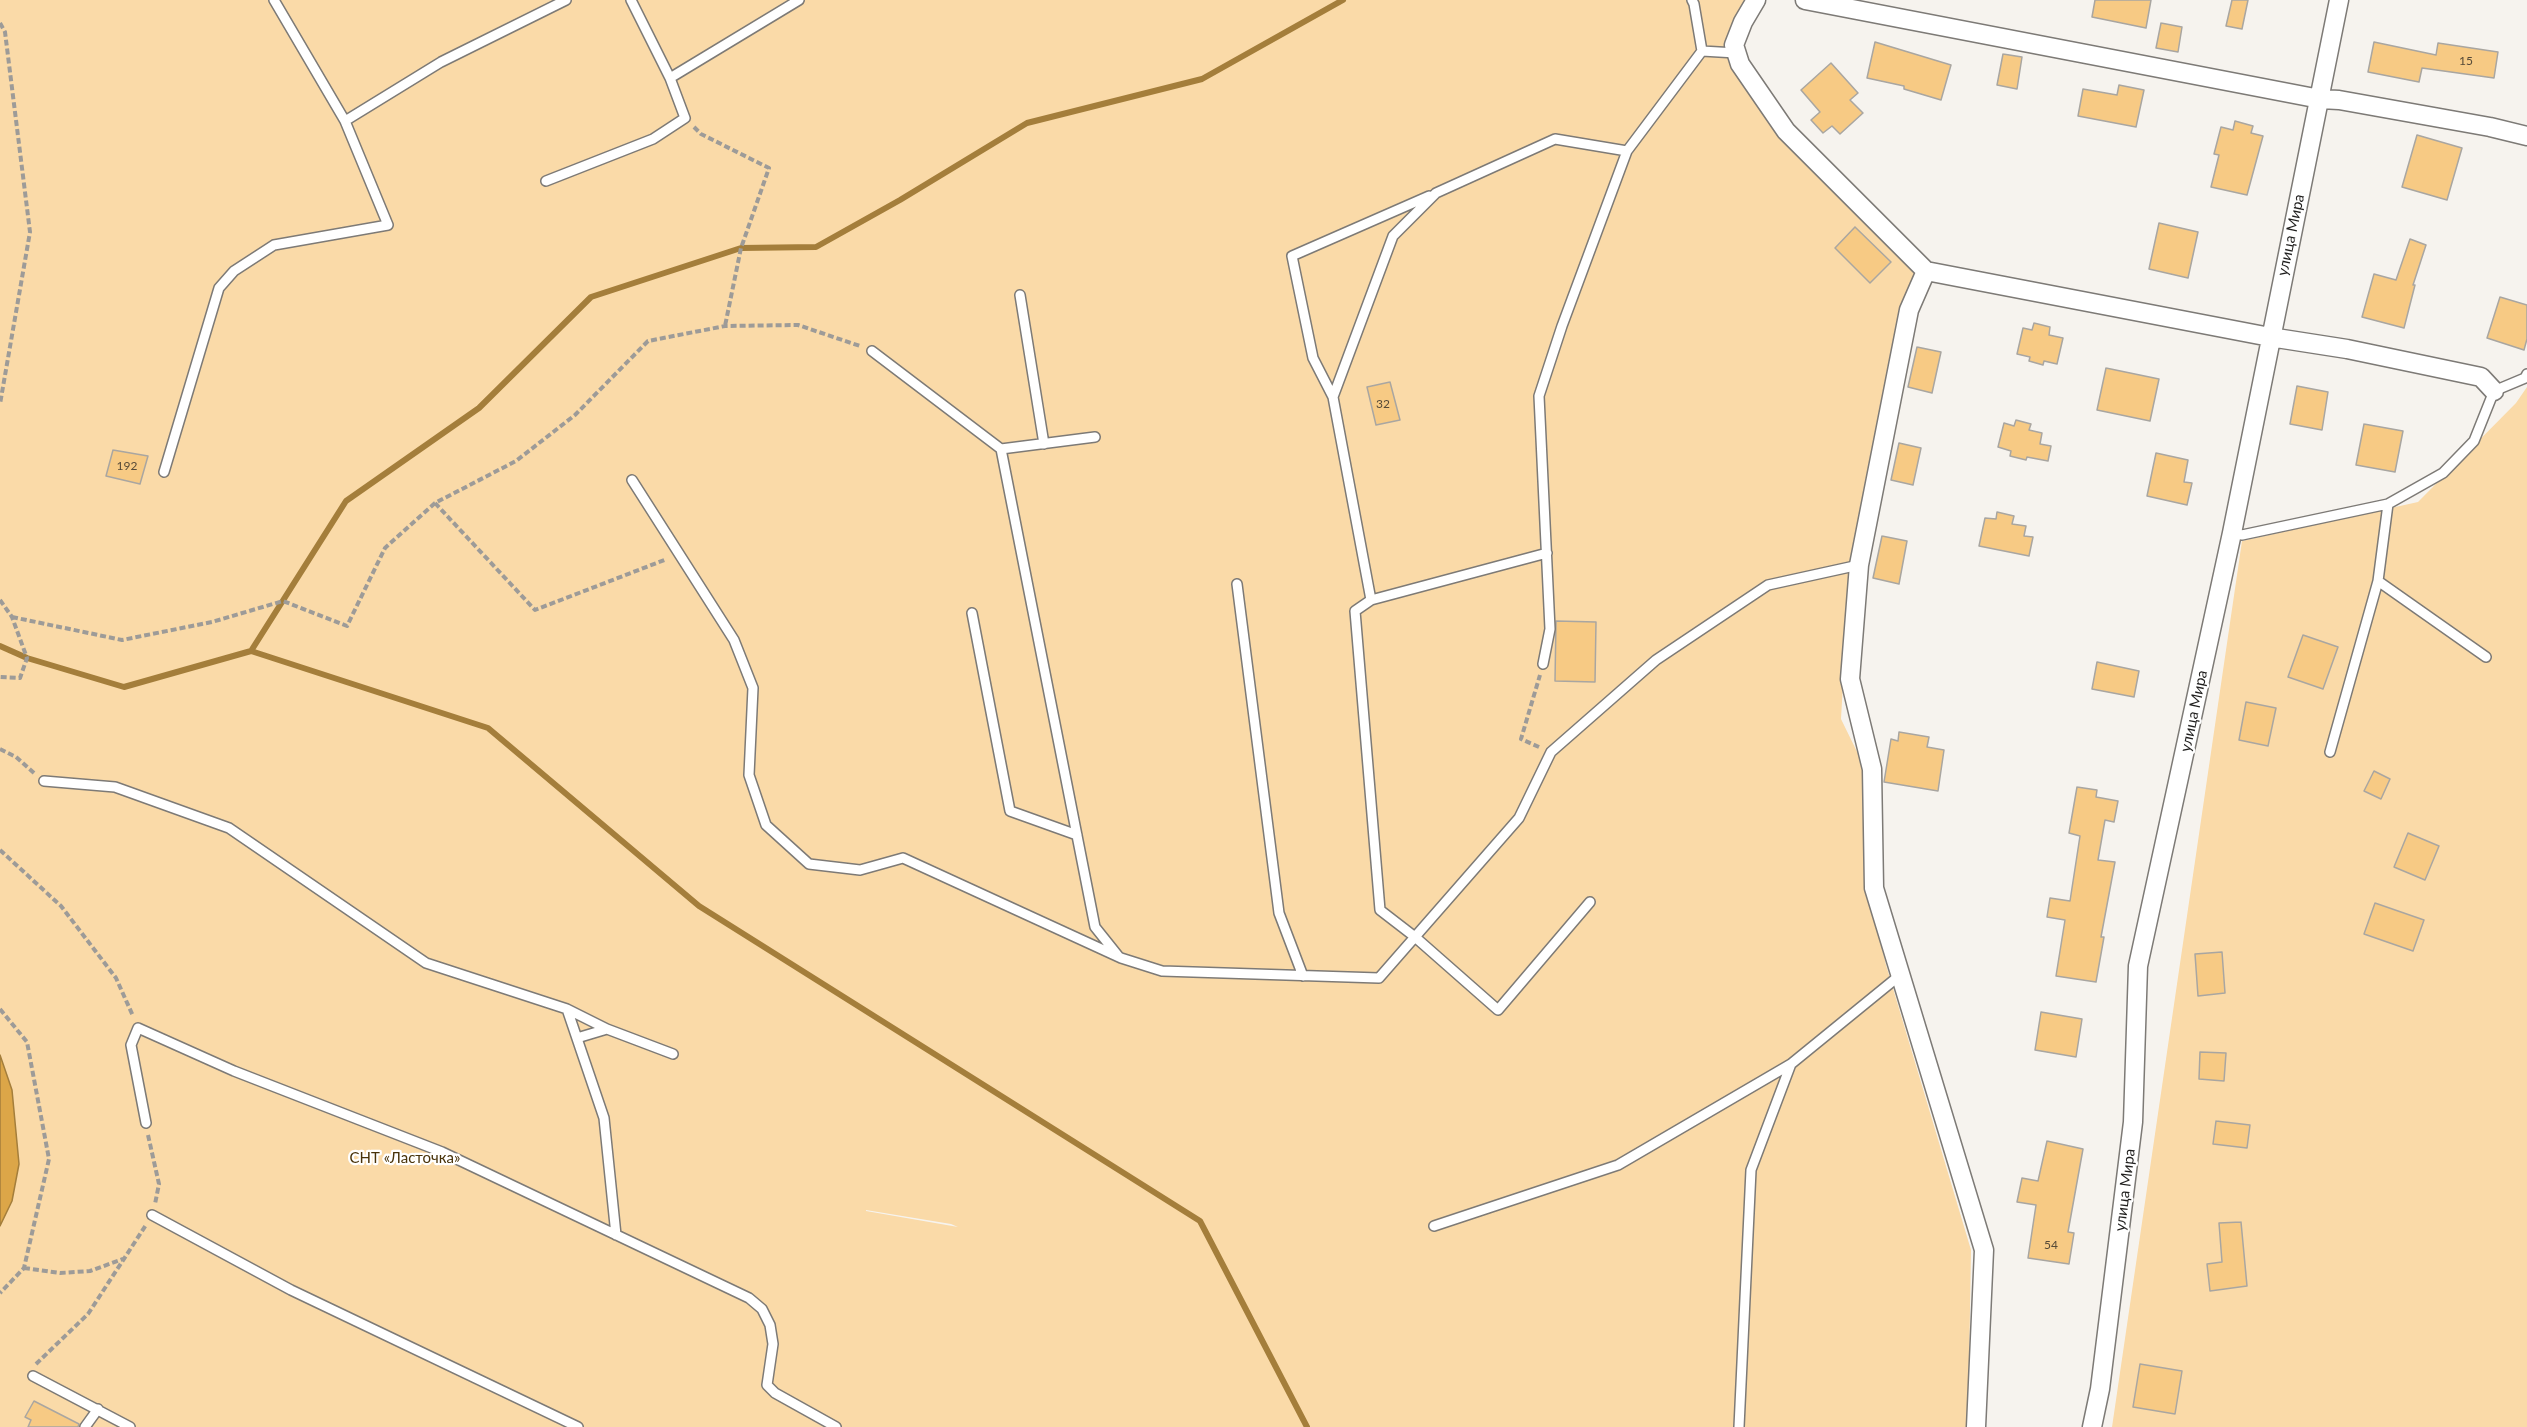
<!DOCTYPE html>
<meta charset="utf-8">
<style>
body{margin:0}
canvas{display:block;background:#f6f3ee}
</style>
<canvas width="2527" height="1427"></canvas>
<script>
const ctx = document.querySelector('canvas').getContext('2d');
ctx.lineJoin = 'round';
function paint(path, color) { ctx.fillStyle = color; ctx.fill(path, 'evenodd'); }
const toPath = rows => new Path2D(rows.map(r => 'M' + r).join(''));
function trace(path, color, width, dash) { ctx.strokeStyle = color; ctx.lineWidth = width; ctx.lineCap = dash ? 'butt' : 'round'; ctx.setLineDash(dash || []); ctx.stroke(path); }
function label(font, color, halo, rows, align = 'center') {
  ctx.font = font + ' Lato,sans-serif'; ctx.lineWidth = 4.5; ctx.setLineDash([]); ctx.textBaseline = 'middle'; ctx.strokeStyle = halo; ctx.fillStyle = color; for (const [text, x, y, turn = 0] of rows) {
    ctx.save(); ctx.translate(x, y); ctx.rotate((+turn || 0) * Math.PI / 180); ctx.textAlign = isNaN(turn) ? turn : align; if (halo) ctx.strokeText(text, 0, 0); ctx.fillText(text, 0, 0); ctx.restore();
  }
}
const green = toPath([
 [0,0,1747,0,1730,27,1733,62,1917,274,1899,309,1850,559,1841,719,1864,766,1868,891,1886,965,1971,1250,1968,1427,0,1427,0,1226,12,1201,19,1164,12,1090,0,1055],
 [866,1210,951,1224,958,1227,866,1211],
 [2527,387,2527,1427,2112,1427,2242,541,2418,502,2516,403]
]);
const water = toPath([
 [0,1055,12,1090,19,1164,12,1201,0,1226,0,1055]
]);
const stream = toPath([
 [0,646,27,658,124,687,251,651,488,728,699,906,1200,1221,1307,1427],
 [251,651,346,501,479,408,591,297,741,248,816,247,900,200,1027,123,1202,79,1343,0]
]);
const building = toPath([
 [2095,0,2151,0,2146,28,2092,17,2095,0],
 [2232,0,2248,0,2242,29,2226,26,2232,0],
 [2161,23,2182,27,2178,52,2156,48,2161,23],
 [1875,42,1951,65,1941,100,1904,89,1904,86,1867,78,1875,42],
 [2374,42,2436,55,2438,43,2498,52,2494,78,2422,68,2419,82,2368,72,2374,42],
 [2003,54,2022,57,2017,89,1997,85,2003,54],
 [1831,63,1858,93,1850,100,1863,113,1840,134,1832,126,1823,133,1811,120,1820,112,1801,90,1831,63],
 [2119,85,2144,90,2136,127,2078,116,2083,89,2117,95,2119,85],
 [2235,121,2253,126,2251,133,2263,136,2247,195,2211,187,2219,155,2214,154,2221,127,2233,130,2235,121],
 [2417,135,2462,148,2447,200,2402,187,2417,135],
 [2159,223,2198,232,2188,278,2149,269,2159,223],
 [1855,227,1891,262,1870,283,1835,248,1855,227],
 [2410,239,2426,245,2413,285,2415,285,2404,328,2362,317,2374,274,2396,280,2410,239],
 [2500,297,2527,305,2527,339,2524,350,2487,338,2500,297],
 [2034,323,2050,327,2049,335,2063,338,2057,364,2044,361,2043,365,2029,361,2030,357,2017,354,2023,328,2032,330,2034,323],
 [1917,347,1941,352,1932,393,1908,387,1917,347],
 [2106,368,2159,379,2150,421,2097,410,2106,368],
 [1390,382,1400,420,1376,425,1367,387,1390,382],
 [2297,386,2328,392,2322,430,2290,424,2297,386],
 [2016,420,2031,424,2029,430,2042,433,2040,444,2051,446,2048,461,2027,457,2026,460,2010,456,2011,451,1998,447,2004,423,2014,426,2016,420],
 [2364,424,2403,431,2395,472,2356,465,2364,424],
 [1899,443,1921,448,1913,485,1891,480,1899,443],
 [113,450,148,456,140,484,106,476,113,450],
 [2156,453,2188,460,2184,482,2192,483,2187,505,2147,496,2156,453],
 [1997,512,2014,516,2012,524,2026,526,2024,536,2033,537,2029,556,1979,546,1985,518,1996,519,1997,512],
 [1882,536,1907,541,1899,584,1873,578,1882,536],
 [1556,621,1596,622,1595,682,1555,681,1556,621],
 [2303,635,2338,647,2323,689,2288,677,2303,635],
 [2097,662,2139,671,2134,697,2092,689,2097,662],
 [2246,702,2276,708,2268,746,2239,740,2246,702],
 [1899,732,1929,737,1927,747,1944,750,1938,791,1884,782,1891,739,1898,741,1899,732],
 [2374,771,2390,779,2381,799,2364,791,2374,771],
 [2077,787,2097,790,2096,797,2118,801,2114,822,2105,820,2098,860,2115,862,2101,937,2104,937,2096,982,2056,976,2065,920,2047,917,2050,898,2070,901,2080,836,2069,833,2077,787],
 [2408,833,2439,846,2425,880,2394,867,2408,833],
 [2375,903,2424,920,2413,951,2364,934,2375,903],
 [2222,952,2225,993,2198,996,2195,954,2222,952],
 [2041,1012,2082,1019,2076,1057,2035,1050,2041,1012],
 [2200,1052,2226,1053,2224,1081,2199,1079,2200,1052],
 [2216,1121,2250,1125,2247,1148,2213,1144,2216,1121],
 [2047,1141,2083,1149,2068,1232,2074,1233,2069,1264,2028,1258,2036,1205,2017,1202,2022,1178,2038,1181,2047,1141],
 [2241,1222,2247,1286,2210,1291,2207,1264,2222,1262,2219,1223,2241,1222],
 [2140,1364,2182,1371,2175,1414,2133,1407,2140,1364],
 [34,1401,79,1424,78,1427,28,1427,31,1420,25,1417,34,1401]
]);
const path = toPath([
 [0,23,5,32,30,232,0,404],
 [694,127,701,134,769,168,741,248,725,326],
 [435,503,535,610,667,559],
 [0,600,12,617,27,658,20,678,0,677],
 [12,617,122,640,212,622,283,601,347,626,385,548,435,503,516,461,575,415,648,341,725,326,798,325,860,346],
 [1539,747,1521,739,1540,675],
 [0,749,16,757,34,773],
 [0,850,61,906,116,978,133,1016],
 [0,1009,27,1042,49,1159,24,1268,0,1293],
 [148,1135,159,1184,155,1204],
 [24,1268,60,1273,90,1271,123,1259],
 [36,1364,88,1314,146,1225]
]);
const lane = toPath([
 [1692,0,1694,4,1702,51],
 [670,78,799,0],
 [345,121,441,62,566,0],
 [546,181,653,139,685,118,670,78,631,0],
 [1020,295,1044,444],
 [872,351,1001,449,1095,927,1119,957],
 [1333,397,1313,358,1292,256,1429,196],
 [1001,449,1095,437],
 [164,472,219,288,234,271,274,245,388,225,345,121,274,0],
 [632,480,734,640,753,688,749,775,766,825,809,864,860,870,903,858,1121,958,1162,971,1379,978,1519,818,1551,752,1656,660,1768,585,1859,565],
 [2232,533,2242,535,2388,504,2443,473,2474,441,2494,391,2525,378,2527,374],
 [2378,581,2486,657],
 [1237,584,1279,913,1303,976],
 [1371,600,1547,553],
 [972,613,1010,811,1077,835],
 [1543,664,1550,629,1539,396,1562,326,1627,151,1702,51,1736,53],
 [2330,752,2378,581,2388,504],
 [44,781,115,787,229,828,426,963,567,1009,604,1118,616,1235],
 [1590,902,1498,1010,1415,937,1380,910,1355,611,1371,600,1333,397,1393,236,1436,193,1555,139,1627,151],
 [567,1009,607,1029],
 [577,1038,607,1029,673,1054],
 [146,1123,131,1045,138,1028,234,1071,442,1152,749,1298,762,1309,770,1325,773,1344,767,1385,775,1393,836,1427],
 [152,1215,291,1290,578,1427],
 [1434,1226,1618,1165,1791,1064],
 [33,1376,130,1427],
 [85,1427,98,1409],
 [1739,1427,1751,1170,1791,1064,1899,976]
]);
const street = toPath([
 [1756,0,1743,22,1734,45,1740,64,1786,131,1926,271,1909,310,1859,565,1850,679,1872,769,1874,888,1984,1250,1976,1427],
 [1805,0,2320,99,2339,100,2490,127,2527,136],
 [1926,271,2270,337,2347,349,2481,377,2494,391],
 [2092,1427,2100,1389,2133,1122,2138,966,2232,533,2339,0]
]);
const numberNames = [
 ["15",2466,61],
 ["32",1383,404],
 ["192",127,466],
 ["54",2051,1245]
];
const streetNames = [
 ["улица Мира",2291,235,-78],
 ["улица Мира",2194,711,-78],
 ["улица Мира",2125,1190,-83]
];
const parkNames = [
 ["СНТ «Ласточка»",405,1158]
];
paint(green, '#fadaa8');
paint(water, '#dca648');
trace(water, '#a47e3b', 1.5);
trace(stream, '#a47e3b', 6);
paint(building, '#f7ca84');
trace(building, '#a9a6a1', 1.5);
trace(lane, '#7d7a76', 12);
trace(street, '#7d7a76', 21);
trace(path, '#9d9b98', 4, [6, 3]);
trace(lane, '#fff', 9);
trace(street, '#fff', 18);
label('12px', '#564a38', null, numberNames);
label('15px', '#201f1e', '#fff', streetNames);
label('15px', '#49330a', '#fff', parkNames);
</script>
